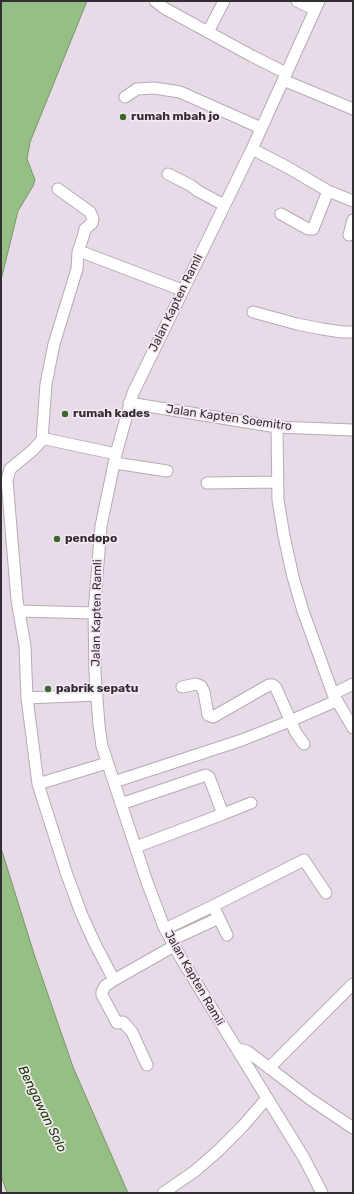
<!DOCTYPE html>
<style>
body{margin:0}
#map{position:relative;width:354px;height:1194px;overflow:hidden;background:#e7dbe7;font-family:Rubik,sans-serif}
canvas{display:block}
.frame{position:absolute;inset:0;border:2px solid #332e33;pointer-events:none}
</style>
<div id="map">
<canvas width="354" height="1194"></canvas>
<div class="frame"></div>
</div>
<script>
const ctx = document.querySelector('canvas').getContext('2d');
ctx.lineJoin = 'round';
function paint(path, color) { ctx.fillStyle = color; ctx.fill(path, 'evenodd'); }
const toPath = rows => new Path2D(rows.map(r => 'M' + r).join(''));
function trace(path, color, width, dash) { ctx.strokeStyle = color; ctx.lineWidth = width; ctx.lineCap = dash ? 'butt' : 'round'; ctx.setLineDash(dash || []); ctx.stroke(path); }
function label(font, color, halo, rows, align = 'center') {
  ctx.font = font + ' Rubik,sans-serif'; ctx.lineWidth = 3.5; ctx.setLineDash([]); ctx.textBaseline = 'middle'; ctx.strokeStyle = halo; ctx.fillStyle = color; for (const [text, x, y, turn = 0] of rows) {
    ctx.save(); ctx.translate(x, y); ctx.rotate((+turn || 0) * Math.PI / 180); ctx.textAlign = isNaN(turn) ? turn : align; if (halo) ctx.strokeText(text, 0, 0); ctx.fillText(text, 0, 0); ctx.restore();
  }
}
const water = toPath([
 [1,1,87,1,30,142,27,159,35,180,33,186,18,211,1,280,1,1],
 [1,848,35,957,73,1067,128,1193,7,1193,1,1175,1,848]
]);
const minor = toPath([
 [155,1,164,8,252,56,286,73],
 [297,1,315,10],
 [319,1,252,149,133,393,116,454,101,526,94,613,95,673,99,725,102,746,147,882,164,927,182,960,304,1158,322,1193],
 [208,32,224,1],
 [283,80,353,109],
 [125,97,137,89,154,88,180,92,261,128],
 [252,149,287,167,328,191,353,201],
 [168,174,190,185,198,191,224,205],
 [281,214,308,229,313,229,328,191],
 [349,235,353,220],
 [79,251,182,290],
 [253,312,297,324,322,329,342,332,353,332],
 [129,403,277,427,353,430],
 [277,427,278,500,284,536,293,577,303,611,333,694,353,728],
 [42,440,46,384,54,344,77,269,78,252,83,237,85,229,92,223,93,219,90,212,58,189],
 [115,463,167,471],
 [207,483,277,482],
 [19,611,94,613],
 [182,687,196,684,201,686,204,692,208,715,213,717,269,685,273,685,276,688,296,733,304,744],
 [333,694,353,684],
 [27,698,97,695],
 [114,782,242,740,290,721,336,701],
 [38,784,107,763],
 [121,804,206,775,209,777,215,793,223,814,251,803],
 [136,847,223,814],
 [213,906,304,860,326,893],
 [219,918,227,935],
 [165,929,213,906,219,918,171,940],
 [114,980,95,944,81,913,66,872,38,784,27,698,25,646,17,600,7,480,10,469,33,450,42,440,46,439,116,454],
 [237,1049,247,1051,310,1099,353,1128],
 [147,1065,132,1032,123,1022,117,1023,102,995,102,992,105,986,114,980,174,946],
 [269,1068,353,984],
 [163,1193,195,1171,218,1151,242,1127,267,1098]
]);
const markers = [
 [123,117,4,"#3c6724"],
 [65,414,4,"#3c6724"],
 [57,539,4,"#3c6724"],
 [48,689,4,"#3c6724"]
];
const poiNames = [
 ["rumah mbah jo",131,117],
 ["rumah kades",73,414],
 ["pendopo",65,539],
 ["pabrik sepatu",56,689]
];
const streetNames = [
 ["Jalan Kapten Ramli",176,303,-64],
 ["Jalan Kapten Soemitro",229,418,8],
 ["Jalan Kapten Ramli",97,613,-89],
 ["Jalan Kapten Ramli",194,978,60]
];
const waterNames = [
 ["Bengawan Solo",42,1109,64]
];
paint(water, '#96c083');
trace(water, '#78946b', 1);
trace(minor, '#b6aab7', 13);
trace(minor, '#fff', 11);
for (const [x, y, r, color] of markers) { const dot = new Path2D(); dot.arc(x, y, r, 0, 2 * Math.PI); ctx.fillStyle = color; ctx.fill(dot); trace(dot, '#f4e8f5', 1.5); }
label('bold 12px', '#332e33', '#f4e8f5', poiNames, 'left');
label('12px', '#332e33', '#f4e8f5', streetNames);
label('italic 13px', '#1b4200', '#f4e8f5', waterNames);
</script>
